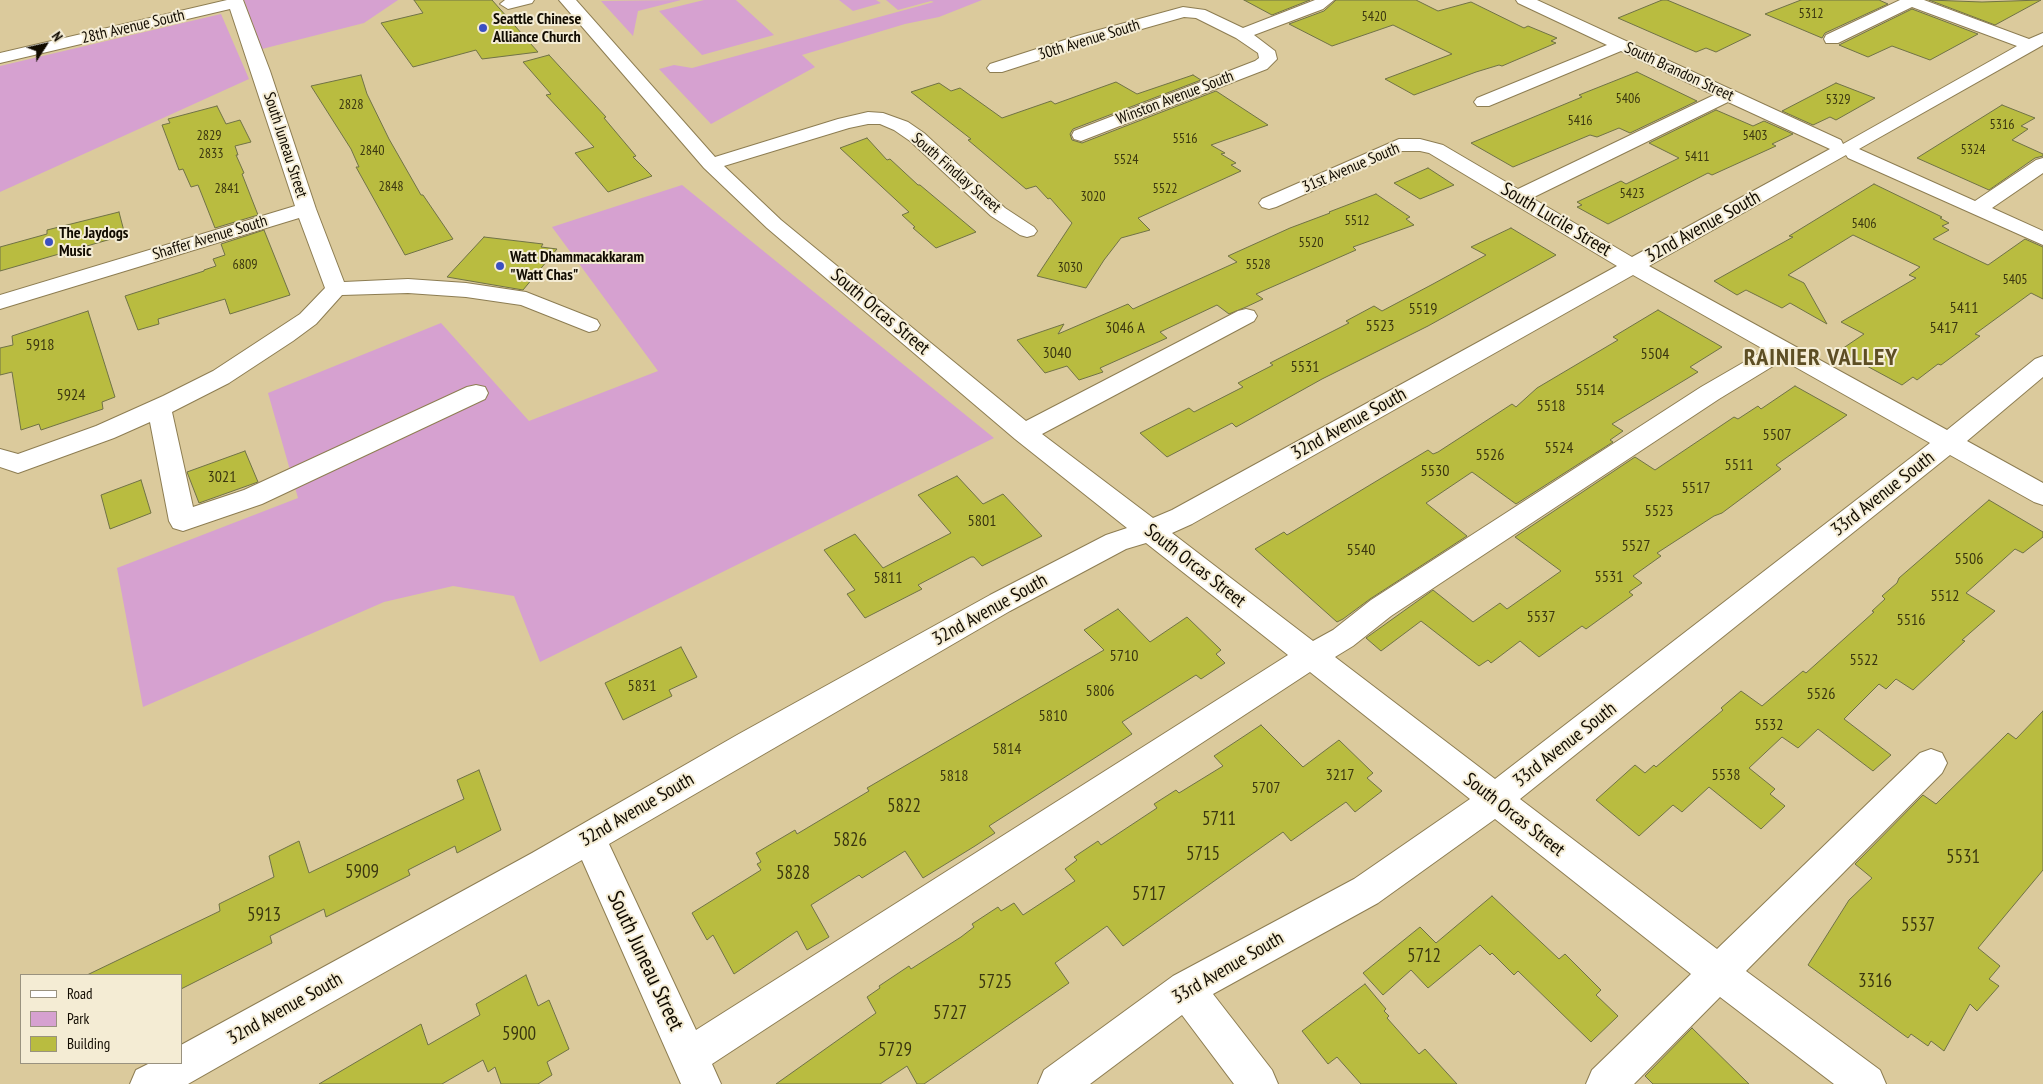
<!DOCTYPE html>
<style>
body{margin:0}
#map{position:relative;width:2043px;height:1084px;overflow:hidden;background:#dbca9c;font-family:"PT Sans Narrow",sans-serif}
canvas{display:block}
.legend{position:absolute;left:20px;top:974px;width:162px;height:90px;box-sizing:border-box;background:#f4ecd4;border:1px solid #99927f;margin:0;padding:6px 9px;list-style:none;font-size:15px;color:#110b00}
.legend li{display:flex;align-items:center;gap:10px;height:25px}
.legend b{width:25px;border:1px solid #99927f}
.north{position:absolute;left:20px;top:20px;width:50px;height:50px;-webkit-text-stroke:4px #f4ecd4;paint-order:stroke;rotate:55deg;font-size:14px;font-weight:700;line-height:20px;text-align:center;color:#110b00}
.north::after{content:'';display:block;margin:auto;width:18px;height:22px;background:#110b00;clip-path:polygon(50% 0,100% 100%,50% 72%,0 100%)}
</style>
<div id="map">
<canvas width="2043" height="1084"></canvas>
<ul class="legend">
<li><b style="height:6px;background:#fff"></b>Road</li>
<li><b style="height:14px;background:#d6a1d0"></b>Park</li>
<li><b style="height:14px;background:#b9bc40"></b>Building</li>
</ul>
<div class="north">N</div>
</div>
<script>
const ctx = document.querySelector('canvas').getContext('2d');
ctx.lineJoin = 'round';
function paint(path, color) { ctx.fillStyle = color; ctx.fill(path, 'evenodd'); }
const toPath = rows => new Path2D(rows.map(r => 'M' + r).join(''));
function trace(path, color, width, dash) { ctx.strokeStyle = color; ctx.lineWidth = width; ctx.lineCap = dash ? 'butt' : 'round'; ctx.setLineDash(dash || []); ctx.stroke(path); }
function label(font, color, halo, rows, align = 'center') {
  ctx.font = font + ' "PT Sans Narrow",sans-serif'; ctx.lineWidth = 4; ctx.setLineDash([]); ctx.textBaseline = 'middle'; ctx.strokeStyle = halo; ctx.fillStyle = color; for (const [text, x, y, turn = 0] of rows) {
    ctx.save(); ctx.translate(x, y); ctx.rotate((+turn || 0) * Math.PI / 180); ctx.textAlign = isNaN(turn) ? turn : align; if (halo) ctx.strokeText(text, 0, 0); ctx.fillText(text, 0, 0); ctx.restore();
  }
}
const green = toPath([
 [244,0,398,0,364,23,262,49],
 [681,0,638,11,633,36,601,1],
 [704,0,736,0,774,35,702,55,659,11],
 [839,0,876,0,881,3,853,11],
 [886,0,982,0,939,17,905,24,802,55,815,67,711,124,659,69,674,65,692,68,934,2,931,1,898,10],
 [221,14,249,79,0,192,0,66],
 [682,185,994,438,540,662,514,596,453,586,384,602,143,707,117,568,298,498,268,393,441,323,529,421,658,371,552,227]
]);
const building = toPath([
 [414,0,492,0,538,52,482,59,476,50,413,67,381,23,423,13,414,0],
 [1244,0,1310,0,1272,15,1244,0],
 [1336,0,1416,0,1438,11,1471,2,1524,28,1528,26,1557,38,1551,41,1556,43,1502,66,1499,65,1476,72,1414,95,1385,79,1452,54,1393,25,1332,46,1289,24,1324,11,1336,0],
 [1662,0,1667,0,1751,35,1716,52,1706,48,1696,52,1618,18,1662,0],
 [1801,0,1879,0,1888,4,1825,33,1822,38,1765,14,1801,0],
 [1929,0,1982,2,2041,0,1995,25,1929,0],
 [1912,9,1978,34,1930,60,1892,46,1868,57,1839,45,1912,9],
 [549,55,606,117,604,118,636,156,633,157,652,176,608,192,575,153,594,147,546,95,551,94,523,62,549,55],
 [1637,72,1697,101,1630,133,1619,128,1597,137,1590,135,1513,167,1471,143,1582,97,1579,95,1637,72],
 [361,75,367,94,389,139,421,195,423,195,453,239,405,255,356,167,359,167,351,149,311,86,361,75],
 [1193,75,1201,80,1073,129,1070,134,1072,140,1082,143,1216,91,1268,125,1211,145,1225,153,1221,154,1236,163,1231,165,1241,171,1138,218,1150,230,1121,238,1104,260,1086,288,1037,276,1072,223,1050,198,1048,199,1036,186,1026,189,968,140,971,139,911,92,939,83,951,91,960,88,1002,118,1051,101,1055,104,1116,82,1137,94,1193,75],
 [1836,83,1875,98,1836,120,1830,117,1813,125,1782,111,1836,83],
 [2002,105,2035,118,2021,126,2028,129,2012,140,2043,154,2043,156,2035,158,1989,190,1917,158,2002,105],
 [217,106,226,124,240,120,251,142,235,146,238,155,236,155,244,173,242,174,258,215,215,228,198,185,191,187,183,169,179,170,162,125,170,123,168,119,217,106],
 [1716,110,1753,126,1764,121,1793,134,1772,144,1776,146,1712,175,1708,173,1608,224,1577,207,1582,205,1577,202,1621,181,1626,184,1679,158,1649,143,1716,110],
 [867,138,887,160,890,159,918,185,920,185,976,232,936,248,913,228,915,227,902,215,909,212,840,148,867,138],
 [1428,168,1454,185,1420,199,1394,183,1428,168],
 [1874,184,1942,217,1940,218,1949,223,1942,226,1949,230,1933,239,1988,265,2025,239,2043,247,2043,299,2031,293,1975,334,1980,336,1941,365,1938,364,1917,380,1913,377,1902,385,1839,351,1864,334,1841,322,1916,278,1909,275,1920,267,1853,235,1788,275,1804,283,1827,324,1790,303,1782,308,1746,290,1737,295,1714,281,1793,237,1789,236,1874,184],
 [1376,194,1410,217,1406,219,1414,225,1353,247,1356,250,1256,294,1263,299,1246,307,1229,314,1217,305,1160,332,1167,338,1100,368,1103,372,1079,380,1067,366,1045,373,1017,340,1064,324,1058,334,1128,304,1133,309,1237,262,1228,256,1290,228,1330,213,1329,212,1376,194],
 [119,212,125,235,0,271,0,247,47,234,47,230,119,212],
 [1511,228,1556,255,1428,326,1322,379,1236,427,1232,423,1167,457,1140,433,1189,408,1194,412,1243,387,1238,383,1273,365,1270,363,1349,323,1346,321,1374,306,1382,311,1433,284,1486,255,1471,247,1511,228],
 [264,230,290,295,230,314,225,299,158,319,159,324,138,330,125,296,204,271,204,270,216,266,213,259,225,255,221,244,264,230],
 [484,237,543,244,541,247,557,249,523,290,447,277,484,237],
 [1658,310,1722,347,1690,367,1698,372,1612,424,1623,431,1610,440,1613,442,1516,504,1472,472,1426,503,1467,536,1370,599,1343,619,1337,622,1255,549,1284,532,1287,535,1428,450,1433,454,1438,452,1512,404,1516,407,1537,388,1618,340,1613,337,1658,310],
 [88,311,115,397,102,402,103,409,41,430,39,424,21,430,12,372,0,375,0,348,13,345,12,336,88,311],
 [1795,386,1847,415,1776,465,1781,469,1722,513,1714,516,1657,553,1661,556,1633,576,1642,583,1629,592,1633,595,1586,629,1582,626,1539,657,1520,641,1491,663,1488,660,1479,666,1421,621,1381,651,1366,638,1433,590,1473,622,1500,603,1507,609,1561,571,1515,537,1635,457,1655,470,1734,417,1738,419,1758,406,1761,409,1795,386],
 [245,451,258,482,199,503,187,472,245,451],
 [957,476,983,504,1003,494,1042,536,982,566,974,557,971,557,918,585,922,589,865,618,847,594,855,590,824,550,855,534,883,568,951,533,918,495,957,476],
 [141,480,151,513,110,529,101,495,141,480],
 [1989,500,2043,532,2043,537,2023,553,2015,549,1966,593,1995,611,1962,640,1965,641,1913,690,1896,679,1886,689,1879,684,1844,719,1891,755,1873,771,1818,729,1798,748,1782,737,1749,768,1775,789,1770,794,1785,806,1761,829,1709,787,1682,812,1673,805,1639,836,1596,800,1635,765,1645,773,1654,765,1656,767,1723,710,1721,708,1741,691,1762,706,1803,671,1806,673,1874,612,1872,611,1885,599,1882,596,1897,583,1899,578,1989,500],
 [1118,609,1150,642,1187,617,1221,650,1216,654,1225,663,1201,679,1196,675,1122,722,1132,734,989,826,995,833,975,846,923,878,905,851,862,878,859,875,811,905,829,937,807,950,797,931,734,974,713,935,707,940,692,913,761,870,757,864,761,862,756,853,795,830,797,834,869,791,867,788,1104,650,1084,630,1118,609],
 [681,647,697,677,669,690,672,696,623,720,605,683,681,647],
 [2043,711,2043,870,1978,948,2000,966,1989,979,1999,986,1977,1011,1970,1004,1944,1051,1931,1041,1928,1046,1911,1034,1908,1038,1808,965,1849,900,1872,878,1855,864,1923,795,1936,804,2008,733,2016,739,2043,711],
 [1261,725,1303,767,1339,740,1373,773,1367,778,1382,791,1355,812,1346,802,1291,841,1283,832,1123,946,1107,926,1055,963,1069,983,924,1084,917,1084,907,1066,880,1084,776,1084,876,1013,867,997,880,988,879,986,909,966,911,969,961,937,974,927,972,924,998,907,1001,911,1014,903,1023,915,1075,881,1065,869,1077,860,1074,857,1098,841,1101,845,1157,808,1154,804,1176,790,1179,793,1223,766,1214,756,1261,725],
 [479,770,501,830,457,853,455,846,408,870,410,875,326,917,324,909,270,936,272,943,181,989,181,975,87,975,220,911,219,904,274,877,269,856,299,841,309,873,464,799,457,780,479,770],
 [1492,896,1559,959,1565,954,1601,990,1596,995,1618,1016,1591,1042,1518,971,1514,975,1492,953,1490,955,1480,945,1428,988,1411,970,1383,995,1363,973,1420,927,1436,943,1492,896],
 [526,975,538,1006,549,1000,569,1049,547,1062,552,1075,538,1084,501,1084,495,1067,488,1072,483,1060,442,1084,319,1084,421,1024,428,1045,480,1015,476,1004,526,975],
 [1365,984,1386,1009,1384,1011,1389,1016,1387,1018,1419,1054,1425,1049,1457,1084,1361,1084,1337,1057,1328,1064,1302,1031,1365,984],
 [1692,1028,1749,1084,1653,1084,1645,1076,1692,1028]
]);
const minor = toPath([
 [227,0,243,0,270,71,316,209,344,282,408,279,466,283,526,292,597,320,600,325,597,330,589,332,521,305,466,297,408,293,342,295,316,324,293,341,229,383,172,412,193,507,244,490,467,387,476,385,485,387,488,393,485,399,262,504,183,531,173,528,169,521,150,422,114,438,18,473,0,467,0,449,18,454,96,426,163,396,213,371,300,314,325,288,299,218,0,309,0,295,295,206,230,9,0,63,0,53,227,0],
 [534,0,532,3,508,9,500,4,505,0,534,0],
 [559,0,576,0,715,157,838,119,868,112,883,113,908,122,924,133,1005,208,1034,227,1037,231,1034,235,1027,237,1020,235,991,216,910,141,894,130,880,124,868,124,849,128,724,166,781,220,1026,421,1238,311,1246,309,1254,311,1257,316,1254,321,1042,434,1153,518,1172,510,1617,266,1429,153,1420,151,1402,151,1276,207,1269,209,1262,207,1259,203,1262,199,1399,139,1420,139,1443,145,1518,189,1714,95,1621,51,1489,106,1477,106,1474,102,1477,98,1607,45,1518,3,1516,0,1537,0,1841,140,1843,144,2017,46,1912,7,1838,43,1826,43,1824,39,1826,35,1900,0,1924,0,2029,39,2043,33,2043,45,1859,149,1975,201,2036,160,2043,158,2043,173,1992,208,2043,231,2043,245,1848,158,1846,155,1649,266,1947,430,2035,359,2043,356,2043,377,1967,441,2043,483,2043,505,2034,502,1950,455,1520,799,1717,949,1920,753,1931,749,1942,753,1947,763,1942,773,1746,971,1880,1070,1886,1084,1834,1084,1720,997,1634,1084,1586,1084,1592,1070,1691,974,1495,819,1378,903,1213,994,1272,1070,1278,1084,1234,1084,1182,1015,1090,1084,1038,1084,1044,1070,1173,976,1354,879,1470,799,1310,672,712,1064,721,1084,681,1084,582,860,188,1084,130,1084,136,1070,150,1063,181,1063,181,1045,532,853,737,735,990,595,1106,535,1127,528,1015,439,767,228,704,168,559,0],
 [1728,102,1830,149,1632,257,1532,198,1728,102],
 [1633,275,1765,350,1701,387,1371,600,1333,630,1313,641,1172,533,1192,524,1633,275],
 [1783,360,1930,443,1495,779,1335,657,1353,646,1391,616,1719,399,1783,360],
 [1146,543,1288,655,696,1030,609,844,1010,611,1126,549,1146,543],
 [1315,0,1334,0,1323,9,1254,35,1275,51,1277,59,1267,69,1081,141,1074,139,1072,135,1074,131,1255,61,1259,58,1258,53,1236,38,1196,18,1184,17,1089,44,1002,72,990,72,987,68,990,64,1077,36,1183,7,1205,10,1243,28,1315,0]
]);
const markers = [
 [483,28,5,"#3b50c2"],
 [49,242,5,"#3b50c2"],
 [500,266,5,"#3b50c2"]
];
const farNumbernames = [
 ["5312",1811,14],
 ["5420",1374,17],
 ["5406",1628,99],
 ["5329",1838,100],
 ["2828",351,105],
 ["5416",1580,121],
 ["5316",2002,125],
 ["2829",209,136],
 ["5403",1755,136],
 ["5516",1185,139],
 ["5324",1973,150],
 ["2840",372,151],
 ["2833",211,154],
 ["5411",1697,157],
 ["5524",1126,160],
 ["2848",391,187],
 ["2841",227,189],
 ["5522",1165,189],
 ["5423",1632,194],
 ["3020",1093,197],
 ["5512",1357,221],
 ["5406",1864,224],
 ["5520",1311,243],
 ["6809",245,265],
 ["5528",1258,265],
 ["3030",1070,268],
 ["5405",2015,280]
];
const farPoinames = [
 ["Seattle Chinese",493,19],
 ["Alliance Church",493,37],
 ["The Jaydogs",59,233],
 ["Music",59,251],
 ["Watt Dhammacakkaram",510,257],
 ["\"Watt Chas\"",510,275]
];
const farStreetnames = [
 ["28th Avenue South",133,27,-13],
 ["30th Avenue South",1089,40,-17],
 ["South Brandon Street",1679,72,25],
 ["Winston Avenue South",1175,98,-21],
 ["South Juneau Street",285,145,72],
 ["31st Avenue South",1351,168,-23],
 ["South Findlay Street",956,173,41],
 ["Shaffer Avenue South",210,238,-17]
];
const numberNames = [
 ["5411",1964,308],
 ["5519",1423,309],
 ["5523",1380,326],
 ["3046 A",1125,328],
 ["5417",1944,328],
 ["5918",40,345],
 ["3040",1057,353],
 ["5504",1655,354],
 ["5531",1305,367],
 ["5514",1590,390],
 ["5924",71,395],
 ["5518",1551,406],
 ["5507",1777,435],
 ["5524",1559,448],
 ["5526",1490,455],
 ["5511",1739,465],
 ["5530",1435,471],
 ["3021",222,477],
 ["5517",1696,488],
 ["5523",1659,511],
 ["5801",982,521],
 ["5527",1636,546],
 ["5540",1361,550],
 ["5506",1969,559],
 ["5531",1609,577],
 ["5811",888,578],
 ["5512",1945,596],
 ["5537",1541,617],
 ["5516",1911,620],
 ["5710",1124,656],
 ["5522",1864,660],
 ["5831",642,686],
 ["5806",1100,691],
 ["5526",1821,694],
 ["5810",1053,716],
 ["5532",1769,725],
 ["5814",1007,749],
 ["3217",1340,775],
 ["5538",1726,775],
 ["5818",954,776],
 ["5707",1266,788]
];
const streetNames = [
 ["South Lucile Street",1556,220,31],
 ["32nd Avenue South",1703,227,-29],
 ["South Orcas Street",880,312,40],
 ["32nd Avenue South",1349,424,-29],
 ["33rd Avenue South",1883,494,-38],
 ["South Orcas Street",1195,566,38],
 ["32nd Avenue South",990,610,-29],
 ["33rd Avenue South",1565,745,-38],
 ["32nd Avenue South",637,810,-30],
 ["South Orcas Street",1514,815,38],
 ["33rd Avenue South",1228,968,-30],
 ["32nd Avenue South",285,1009,-29]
];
const nearNumbernames = [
 ["5822",904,807],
 ["5711",1219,820],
 ["5826",850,841],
 ["5715",1203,855],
 ["5531",1963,858],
 ["5909",362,873],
 ["5828",793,874],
 ["5717",1149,895],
 ["5913",264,916],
 ["5537",1918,926],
 ["5712",1424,957],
 ["3316",1875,982],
 ["5725",995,983],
 ["5727",950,1014],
 ["5900",519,1035],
 ["5729",895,1051]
];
const nearStreetnames = [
 ["South Juneau Street",645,961,65]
];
const districtNames = [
 ["RAINIER VALLEY",1821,358]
];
paint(green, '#d6a1d0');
paint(building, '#b9bc40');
trace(building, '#707246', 1);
trace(minor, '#8d7d52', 2);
paint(minor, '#fff');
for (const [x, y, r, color] of markers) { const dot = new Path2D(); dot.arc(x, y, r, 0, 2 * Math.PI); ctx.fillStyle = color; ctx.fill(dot); trace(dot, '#f4ecd4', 2); }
label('14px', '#3b3710', null, farNumbernames);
label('bold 16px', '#110b00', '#f4ecd4', farPoinames, 'left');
label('16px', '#110b00', '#f4ecd4', farStreetnames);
label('16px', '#3b3710', null, numberNames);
label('19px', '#110b00', '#f4ecd4', streetNames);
label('19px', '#3b3710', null, nearNumbernames);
label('22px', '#110b00', '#f4ecd4', nearStreetnames);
ctx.letterSpacing = '1px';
label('bold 24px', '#5d4e24', '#f4ecd4', districtNames);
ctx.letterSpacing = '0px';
</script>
